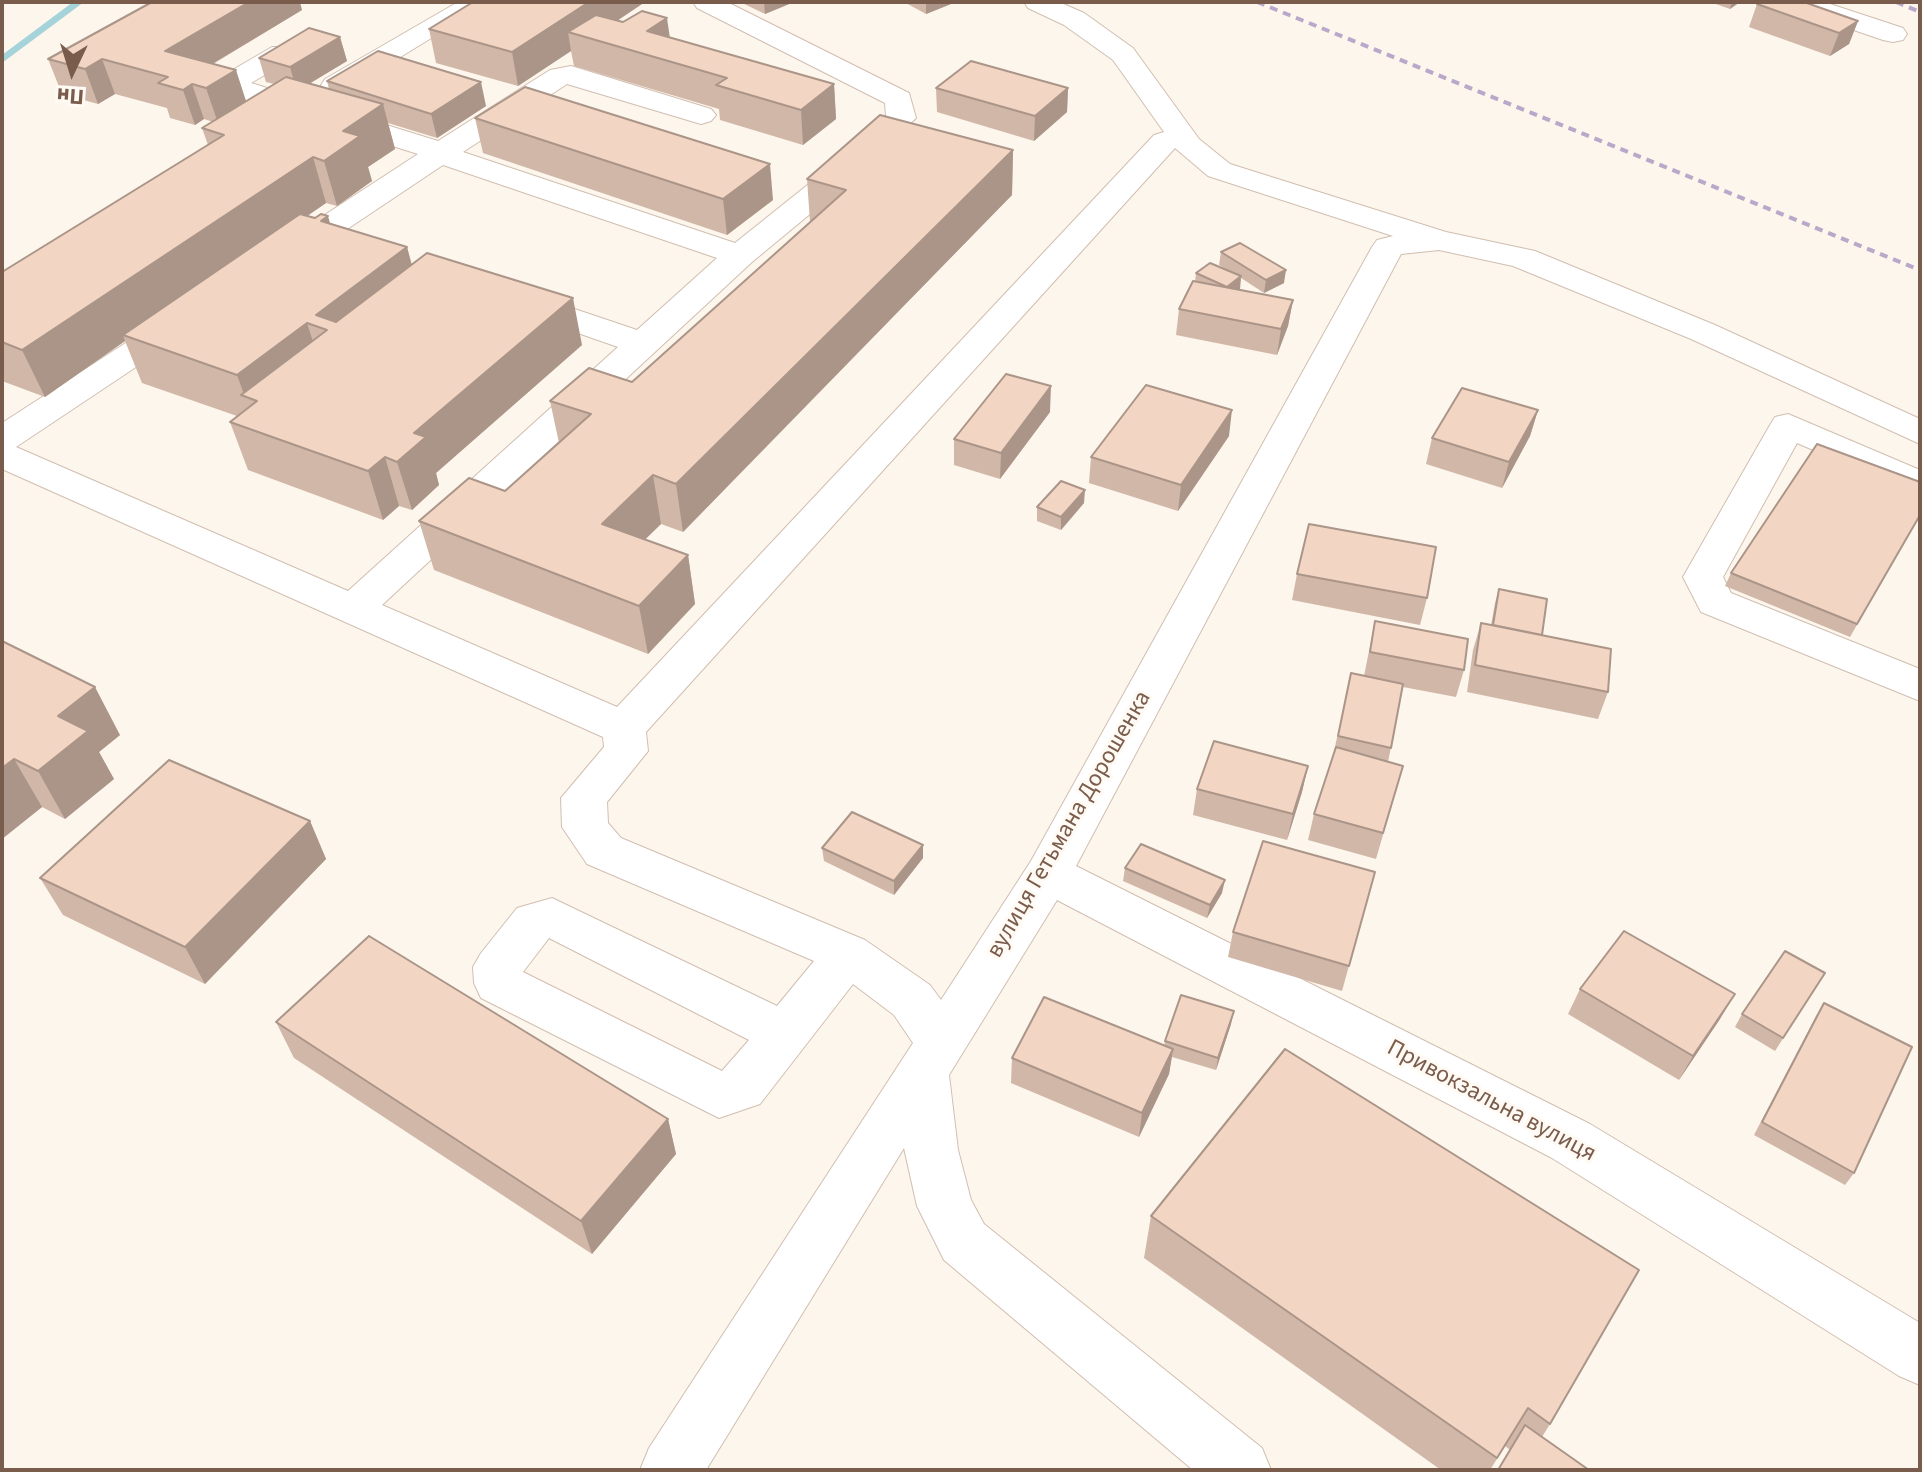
<!DOCTYPE html>
<meta charset="utf-8">
<style>
body{margin:0}
#map{position:relative;width:1922px;height:1472px;overflow:hidden;background:#fdf6ec;font-family:"Source Sans 3",sans-serif}
canvas{display:block}
.frame{position:absolute;inset:0;border:4px solid #7a5c4d;pointer-events:none}
.north{position:absolute;left:32px;top:32px;width:80px;height:80px;-webkit-text-stroke:6px #fffaf3;paint-order:stroke;rotate:184deg;font-size:22px;font-weight:700;line-height:32px;text-align:center;color:#7a5c4d}
.north::after{content:'';display:block;margin:auto;width:28px;height:36px;background:#7a5c4d;clip-path:polygon(50% 0,100% 100%,50% 72%,0 100%)}
</style>
<div id="map">
<canvas width="1922" height="1472"></canvas>
<div class="frame"></div>
<div class="north">Пн</div>
</div>
<script>
const ctx = document.querySelector('canvas').getContext('2d');
ctx.lineJoin = 'round';
const toPath = rows => new Path2D(rows.map(r => 'M' + r).join(''));
function paint(path, color) { ctx.fillStyle = color; ctx.fill(path, 'evenodd'); }
function trace(path, color, width, dash) { ctx.strokeStyle = color; ctx.lineWidth = width; ctx.lineCap = dash ? 'butt' : 'round'; ctx.setLineDash(dash || []); ctx.stroke(path); }
function label(font, color, halo, rows, align = 'center') {
  ctx.font = font + ' "Source Sans 3",sans-serif'; ctx.lineWidth = 6; ctx.setLineDash([]); ctx.textBaseline = 'middle'; ctx.strokeStyle = halo; ctx.fillStyle = color; for (const [text, x, y, turn = 0] of rows) {
    ctx.save(); ctx.translate(x, y); ctx.rotate((+turn || 0) * Math.PI / 180); ctx.textAlign = isNaN(turn) ? turn : align; if (halo) ctx.strokeText(text, 0, 0); ctx.fillText(text, 0, 0); ctx.restore();
  }
}
const stream = toPath([
 [73,2,84,2,2,63,2,55,73,2]
]);
const minor = toPath([
 [458,2,490,2,345,91,335,94,325,91,321,85,325,79,458,2],
 [693,2,727,2,909,93,916,118,862,171,752,262,382,605,617,707,1154,135,1164,132,1113,60,1064,25,1028,8,1024,2,1059,2,1084,13,1133,48,1199,139,1230,164,1446,232,1535,251,1715,325,1920,419,1920,444,1691,339,1513,266,1439,250,1401,254,1076,866,1590,1124,1920,1323,1920,1385,1899,1376,1552,1158,1057,900,949,1075,958,1150,971,1200,984,1224,1262,1448,1271,1470,1193,1470,944,1260,917,1206,904,1148,706,1470,640,1470,649,1448,913,1043,894,1015,853,984,760,1104,719,1118,481,998,474,983,473,967,481,953,517,908,552,898,777,1006,814,961,587,864,562,827,561,798,604,747,603,737,2,469,2,423,169,315,181,312,193,315,198,322,193,329,16,447,348,591,618,347,509,309,504,302,509,295,521,292,533,295,637,330,717,258,443,165,295,264,283,267,271,264,267,257,271,250,418,154,217,91,213,85,217,79,272,47,292,47,296,53,292,59,251,83,438,141,550,70,571,66,581,69,711,109,716,115,711,121,701,124,567,84,463,152,735,243,840,159,886,116,885,103,697,8,693,2],
 [1175,148,1208,176,1393,236,1377,240,1372,247,1031,861,941,1000,930,985,865,940,621,838,608,823,607,802,648,751,646,732,1175,148],
 [549,938,749,1040,722,1071,523,972,549,938],
 [1785,2,1824,2,1903,28,1907,34,1903,40,1893,42,1883,40,1789,8,1785,2],
 [1788,414,1920,470,1920,496,1797,443,1723,577,1731,593,1920,669,1920,701,1701,612,1683,577,1770,425,1775,417,1788,414]
]);
const rail = toPath([
 [1257,2,1920,270],
 [1896,2,1920,12]
]);
const wall = toPath([
 [645,2,617,21,670,38,834,84,836,119,803,145,720,120,719,109,574,66,571,51,518,86,436,63,429,29],
 [740,2,794,2,765,14],
 [904,2,956,2,926,14],
 [1710,2,1740,2,1730,9],
 [1757,4,1858,21,1849,44,1830,56,1749,27],
 [302,10,213,64,246,101,274,84,266,82,259,58,340,37,347,61,309,84,329,89,327,81,486,106,437,138,388,123,395,149,368,167,372,181,337,206,326,203,307,216,407,247,412,265,582,345,436,473,439,485,412,510,399,506,383,520,248,470,230,422,237,416,142,383,125,341,45,397,2,381,2,272,208,145,202,128,213,122,204,119,195,125,170,118,167,108,115,94,98,104,62,94,48,59],
 [936,88,1068,88,1067,112,1034,141,937,112],
 [475,118,773,200,727,235,483,153],
 [1013,150,1012,195,683,532,661,524,645,539,688,555,695,604,648,654,434,570,419,521,505,491,559,443,550,401,632,382,810,222,807,179],
 [1221,252,1284,283,1264,293,1241,278,1239,290,1293,300,1288,326,1277,355,1176,335,1179,309,1195,282,1196,273,1229,271,1219,265],
 [1538,410,1530,436,1502,488,1426,464,1432,438],
 [1050,412,1000,479,954,465,954,439],
 [1229,436,1178,511,1089,483,1091,457],
 [1920,482,1920,516,1850,637,1725,586,1731,573],
 [1084,503,1061,530,1037,521,1037,507],
 [1297,574,1427,598,1420,625,1292,600],
 [1499,589,1542,635,1608,692,1598,719,1467,692,1473,650,1481,623,1491,625,1495,603],
 [1375,621,1464,670,1456,697,1403,687,1388,762,1403,766,1376,859,1308,840,1314,814,1333,756,1351,673,1364,676],
 [2,641,120,735,99,752,114,779,65,819,42,807,2,839],
 [1308,766,1302,792,1287,840,1193,815,1197,789],
 [310,821,326,859,205,984,63,915,40,878],
 [923,845,923,858,894,895,824,861,822,848],
 [1125,868,1222,893,1207,918,1123,881],
 [1375,872,1342,991,1228,957,1233,932],
 [1825,973,1775,1051,1735,1027,1742,1014],
 [1580,989,1720,1019,1679,1080,1568,1014],
 [1824,1003,1854,1173,1845,1185,1754,1135,1816,1016],
 [276,1022,668,1119,676,1154,592,1254,294,1058],
 [1231,1024,1216,1070,1172,1057,1169,1074,1139,1137,1011,1083,1012,1058,1164,1046,1165,1041],
 [1285,1049,1550,1424,1542,1437,1510,1450,1505,1446,1490,1470,1441,1470,1144,1258,1151,1216]
]);
const shadedWall = toPath([
 [249,2,300,2,302,10,177,85,165,51],
 [589,2,645,2,591,38,568,32,571,51,518,86,512,52],
 [764,2,794,2,765,14],
 [926,2,956,2,926,14],
 [1732,2,1740,2,1730,9],
 [667,18,672,52,647,31],
 [1858,21,1849,44,1830,56,1839,33],
 [340,37,347,61,297,91,290,67],
 [102,59,115,94,98,104,85,69],
 [236,70,247,104,218,123,206,88],
 [481,82,486,106,437,138,431,114],
 [192,84,204,119,195,125,183,90],
 [834,84,836,119,803,145,801,110],
 [1068,88,1067,112,1034,141,1035,116],
 [383,104,395,149,368,167,372,181,337,206,324,161,343,131],
 [1013,150,1012,195,683,532,676,484],
 [313,157,326,203,130,338,123,335,125,341,45,397,22,350],
 [770,164,773,200,727,235,723,199],
 [328,216,341,262,321,221],
 [407,247,419,294,327,330,316,315],
 [1286,270,1284,283,1264,293,1266,280],
 [1241,276,1240,290,1225,300,1227,287],
 [573,298,582,345,436,473,439,485,412,510,397,462,414,433],
 [1293,300,1288,326,1277,355,1281,329],
 [307,323,322,370,257,401,245,397,237,375],
 [1051,386,1050,412,1000,479,1001,453],
 [1232,410,1229,436,1178,511,1181,485],
 [1538,410,1530,436,1502,488,1509,462],
 [385,457,399,506,383,520,368,471],
 [653,475,661,524,612,572,602,524],
 [1085,490,1084,503,1061,530,1061,517],
 [688,555,695,604,648,654,639,606],
 [95,687,120,735,99,752,114,779,65,819,38,771,58,716],
 [14,759,42,807,2,839,2,768],
 [1308,766,1302,792,1287,840,1293,814],
 [310,821,326,859,205,984,185,947],
 [923,845,923,858,894,895,894,881],
 [1225,880,1222,893,1207,918,1210,905],
 [1735,994,1720,1019,1679,1080,1693,1056],
 [1234,1011,1231,1024,1216,1070,1218,1058],
 [1173,1049,1169,1074,1139,1137,1142,1113],
 [668,1119,676,1154,592,1254,581,1221]
]);
const building = toPath([
 [152,2,249,2,165,51,236,70,206,88,192,84,183,90,158,83,168,77,102,59,85,69,48,59,152,2],
 [473,2,589,2,512,52,429,29,473,2],
 [1760,2,1804,2,1858,21,1839,33,1757,4,1760,2],
 [642,11,667,18,647,31,834,84,801,110,716,85,727,78,568,32,596,15,623,22,642,11],
 [309,28,340,37,290,67,259,58,309,28],
 [378,51,481,82,431,114,327,81,378,51],
 [971,61,1068,88,1035,116,936,88,971,61],
 [286,77,383,104,343,131,360,136,324,161,313,157,22,350,2,342,2,272,224,135,202,128,286,77],
 [525,87,770,164,723,199,475,118,525,87],
 [880,115,1013,150,676,484,653,475,602,524,688,555,639,606,419,521,469,478,505,491,591,414,550,401,589,368,632,382,846,190,807,179,880,115],
 [300,214,315,218,321,214,328,216,321,221,407,247,316,315,336,322,427,253,573,298,414,433,426,437,397,462,385,457,368,471,230,422,257,401,241,395,327,330,307,323,237,375,123,335,300,214],
 [1240,243,1286,270,1266,280,1221,252,1240,243],
 [1210,263,1241,276,1227,287,1196,273,1210,263],
 [1193,281,1293,300,1281,329,1179,309,1193,281],
 [1006,374,1051,386,1001,453,954,439,1006,374],
 [1146,385,1232,410,1181,485,1091,457,1146,385],
 [1462,388,1538,410,1509,462,1432,438,1462,388],
 [1817,444,1920,482,1920,515,1857,624,1731,573,1817,444],
 [1061,481,1085,490,1061,517,1037,507,1061,481],
 [1309,524,1436,547,1427,598,1297,574,1309,524],
 [1499,589,1547,599,1542,635,1493,625,1499,589],
 [1375,621,1468,639,1464,670,1370,652,1375,621],
 [1481,623,1611,649,1608,692,1475,665,1481,623],
 [2,641,95,687,58,716,88,731,38,771,14,759,2,768,2,641],
 [1351,673,1403,684,1391,748,1338,736,1351,673],
 [1214,741,1308,766,1293,814,1197,789,1214,741],
 [1336,747,1403,766,1383,833,1314,814,1336,747],
 [169,760,310,821,185,947,40,878,169,760],
 [852,812,923,845,894,881,822,848,852,812],
 [1263,841,1375,872,1349,966,1233,932,1263,841],
 [1141,844,1225,880,1210,905,1125,868,1141,844],
 [1624,931,1735,994,1693,1056,1580,989,1624,931],
 [369,936,668,1119,581,1221,276,1022,369,936],
 [1785,951,1825,973,1783,1038,1742,1014,1785,951],
 [1181,995,1234,1011,1218,1058,1165,1041,1181,995],
 [1044,997,1173,1049,1142,1113,1012,1058,1044,997],
 [1824,1003,1912,1047,1854,1173,1762,1122,1824,1003],
 [1285,1049,1639,1270,1550,1424,1528,1408,1497,1458,1151,1216,1285,1049],
 [1525,1425,1589,1470,1498,1470,1525,1425]
]);
const streetNames = [
 ["вулиця Гетьмана Дорошенка",1070,825,-60],
 ["Привокзальна вулиця",1491,1102,28]
];
paint(stream, '#a5d3da');
trace(minor, '#d1beb0', 2);
paint(minor, '#fff');
trace(rail, '#b9a8c9', 4, [8, 6]);
paint(wall, '#d1b7a8');
paint(shadedWall, '#aa9588');
paint(building, '#f3d5c3');
trace(building, '#aa9588', 2);
label('24px', '#7a5c4d', '#fffaf3', streetNames);
</script>
